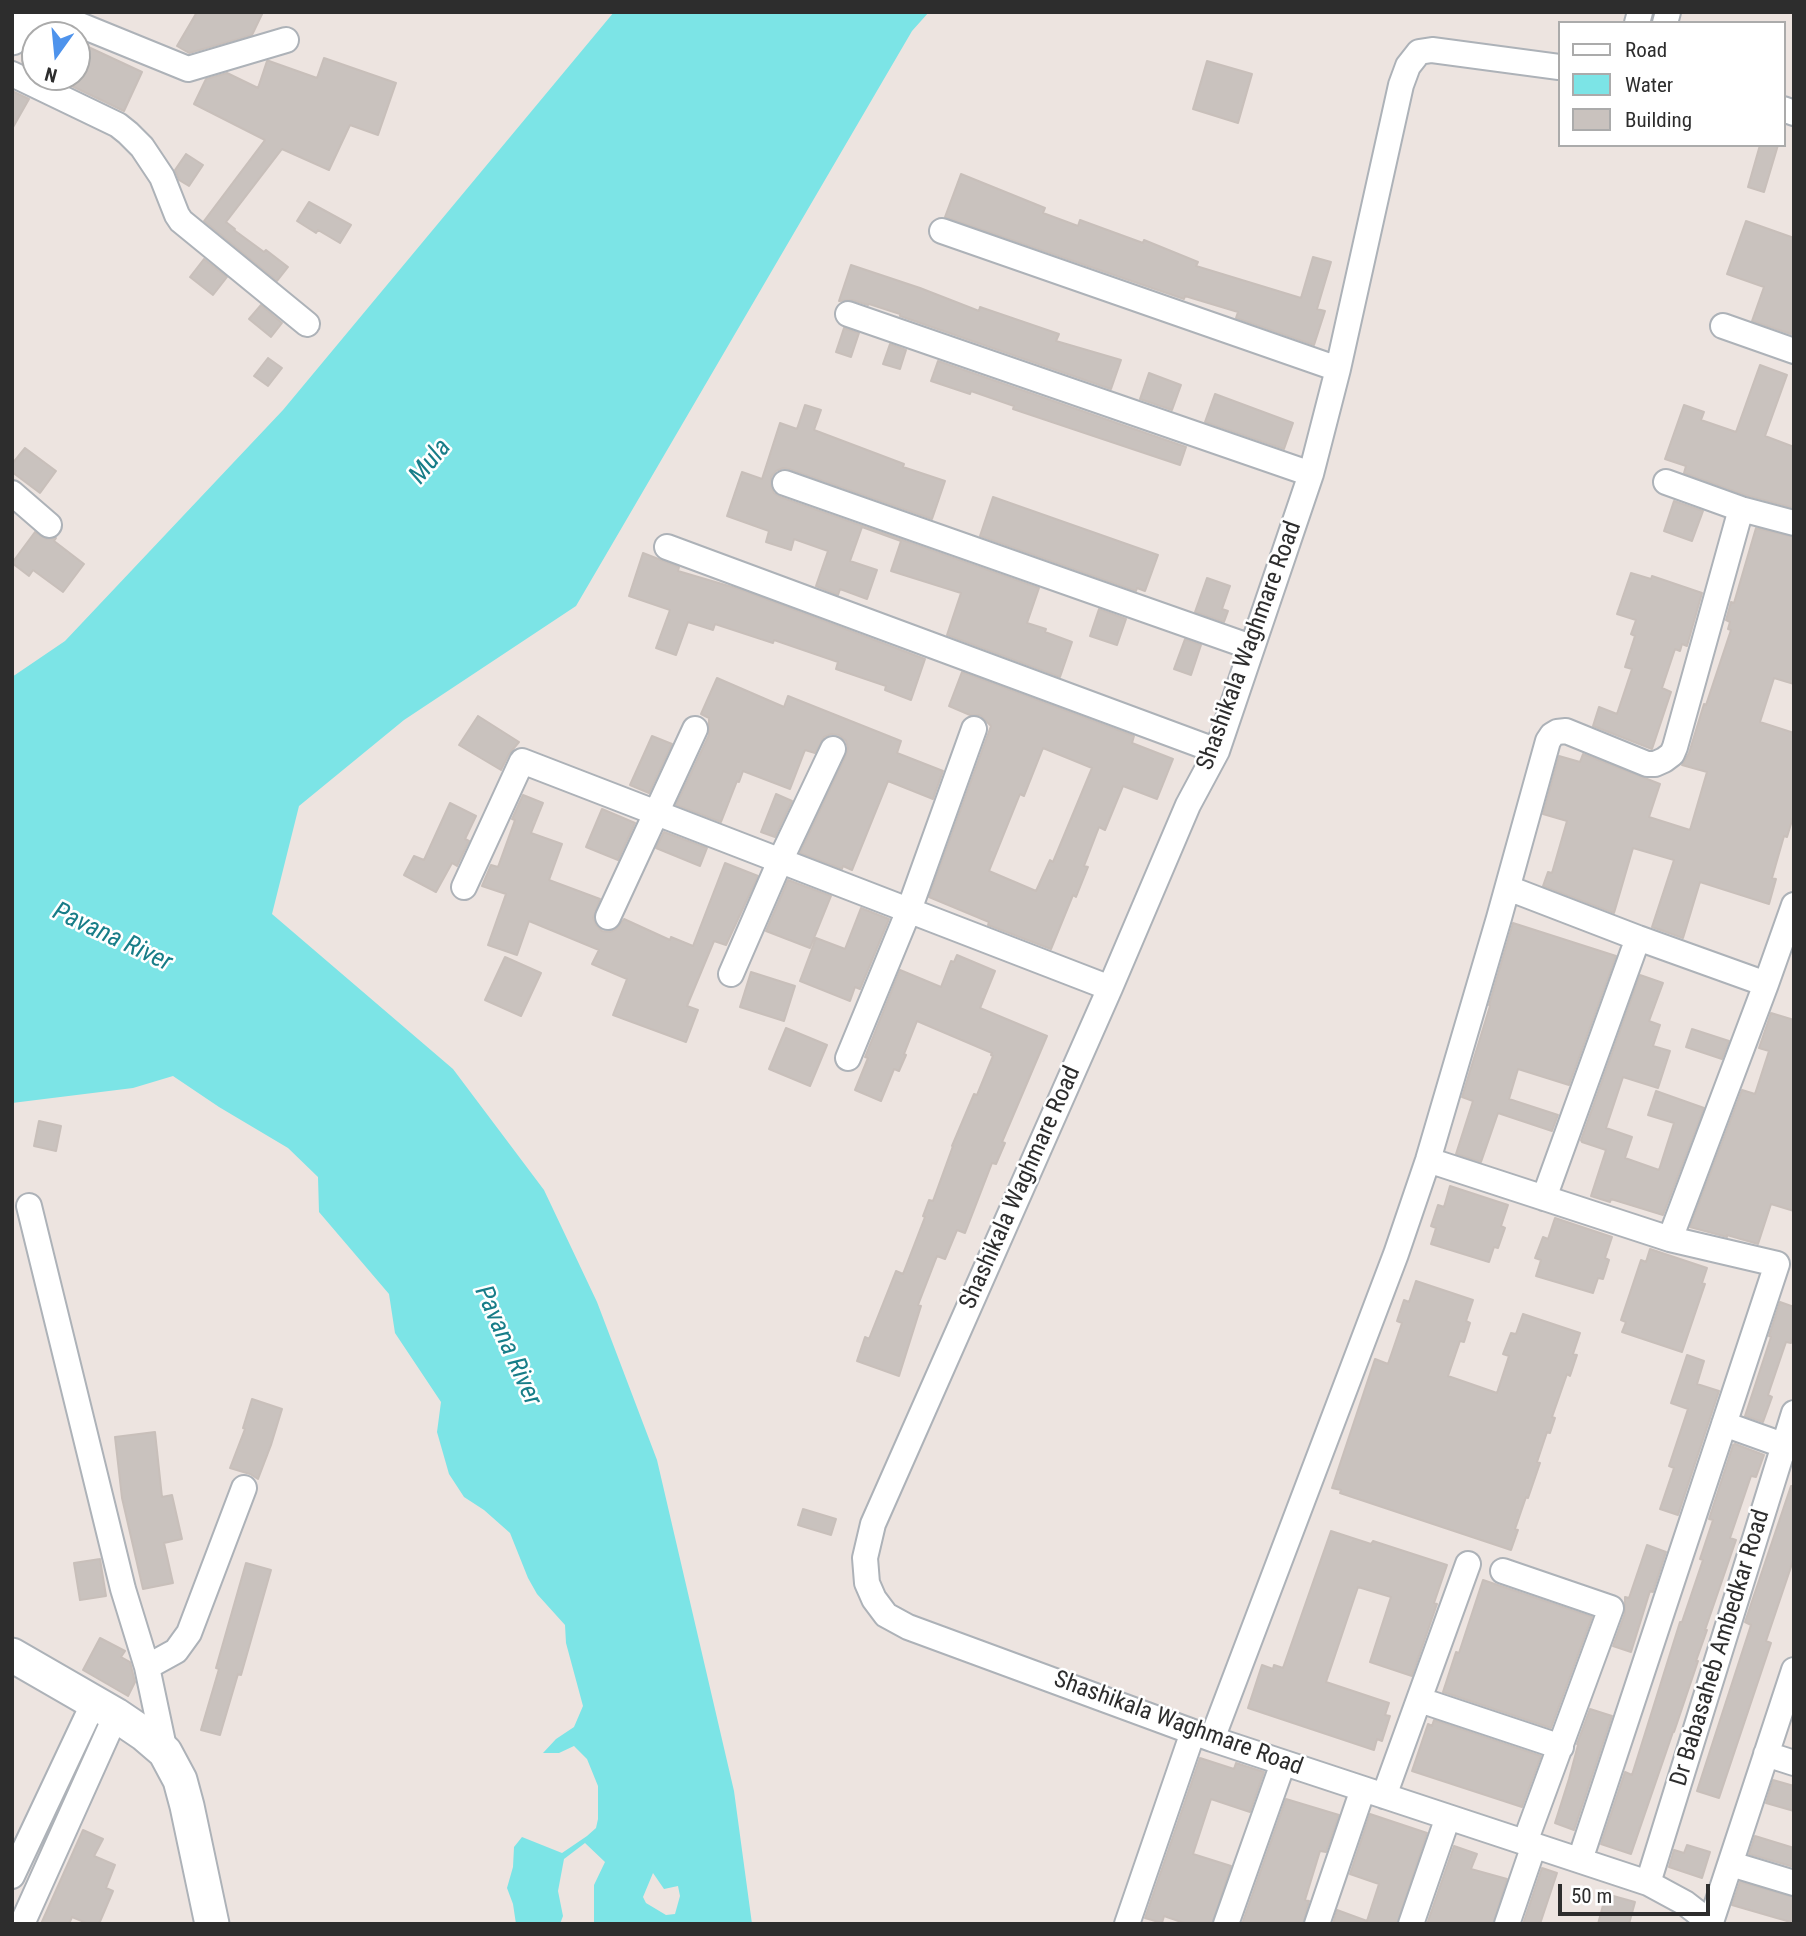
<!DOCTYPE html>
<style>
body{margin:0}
#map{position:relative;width:1806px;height:1936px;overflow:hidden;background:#ede4e0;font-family:"Roboto Condensed",sans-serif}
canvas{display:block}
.frame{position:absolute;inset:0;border:14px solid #2d2d2d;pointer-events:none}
.legend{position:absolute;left:1558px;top:21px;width:228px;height:126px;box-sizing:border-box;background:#fff;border:2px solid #ababab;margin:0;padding:9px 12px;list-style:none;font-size:21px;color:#2d2d2d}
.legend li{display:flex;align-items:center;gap:14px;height:35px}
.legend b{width:35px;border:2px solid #ababab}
.north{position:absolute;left:21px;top:21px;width:70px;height:70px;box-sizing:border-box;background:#fff;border:2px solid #ababab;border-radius:50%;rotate:195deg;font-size:19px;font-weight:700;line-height:28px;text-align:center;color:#2d2d2d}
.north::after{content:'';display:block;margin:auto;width:24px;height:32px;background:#4e93ec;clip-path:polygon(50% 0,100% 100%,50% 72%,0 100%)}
.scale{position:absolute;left:1558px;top:1884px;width:152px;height:32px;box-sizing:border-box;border:4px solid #2d2d2d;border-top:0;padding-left:9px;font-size:21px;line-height:24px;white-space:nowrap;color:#2d2d2d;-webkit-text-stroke:5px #fff;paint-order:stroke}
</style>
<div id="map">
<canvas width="1806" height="1936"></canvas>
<div class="frame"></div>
<ul class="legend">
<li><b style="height:9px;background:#fff"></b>Road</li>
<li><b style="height:19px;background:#7ce4e6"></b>Water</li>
<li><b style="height:19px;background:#c9c2be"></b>Building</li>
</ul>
<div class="north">N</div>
<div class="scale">50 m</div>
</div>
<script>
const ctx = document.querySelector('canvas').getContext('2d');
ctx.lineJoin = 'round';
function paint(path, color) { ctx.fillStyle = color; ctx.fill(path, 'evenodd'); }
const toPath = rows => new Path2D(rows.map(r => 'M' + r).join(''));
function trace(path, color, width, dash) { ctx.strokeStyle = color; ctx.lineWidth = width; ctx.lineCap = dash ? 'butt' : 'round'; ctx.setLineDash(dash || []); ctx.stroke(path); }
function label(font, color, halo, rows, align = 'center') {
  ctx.font = font + ' "Roboto Condensed",sans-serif'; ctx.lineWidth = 5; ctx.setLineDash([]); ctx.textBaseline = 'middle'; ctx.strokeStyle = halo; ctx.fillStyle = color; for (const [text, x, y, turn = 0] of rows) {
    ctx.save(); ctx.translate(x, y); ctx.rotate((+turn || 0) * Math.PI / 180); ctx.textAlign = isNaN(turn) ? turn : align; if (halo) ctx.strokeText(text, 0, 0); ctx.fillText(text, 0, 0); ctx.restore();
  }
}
const water = toPath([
 [614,12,929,12,912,31,576,606,404,720,299,806,272,914,453,1069,544,1190,597,1302,657,1460,734,1791,752,1924,594,1924,594,1885,605,1862,585,1843,564,1859,558,1891,563,1916,560,1924,516,1924,513,1904,507,1888,513,1867,514,1847,522,1837,562,1853,587,1836,596,1828,598,1819,598,1786,587,1759,574,1746,559,1753,543,1753,556,1739,574,1727,583,1706,566,1643,565,1625,537,1594,528,1578,510,1533,484,1510,464,1497,449,1474,437,1432,441,1402,395,1333,389,1294,319,1212,318,1177,288,1148,219,1107,173,1076,133,1088,12,1103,12,677,65,641,283,410],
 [653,1873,664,1889,678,1886,680,1896,675,1914,666,1915,646,1903,643,1897]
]);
const building = toPath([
 [197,12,263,12,252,35,189,53,177,46,197,12],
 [84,45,142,72,124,111,53,77,77,77,77,60,84,45],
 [324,58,396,83,378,135,350,125,329,170,282,149,226,222,235,229,234,230,264,252,266,250,288,267,277,281,204,221,265,140,194,104,206,79,227,73,258,88,267,61,269,61,317,78,324,58],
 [1207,61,1252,74,1238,123,1193,109,1207,61],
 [12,91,29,99,12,129,12,91],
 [1760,145,1778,145,1764,192,1748,187,1760,145],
 [186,154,203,165,189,186,179,180,175,170,186,154],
 [961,174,1045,208,1043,213,1078,226,1080,220,1143,243,1144,240,1198,262,1196,266,1301,298,1313,257,1331,262,1317,309,1325,311,1314,345,1236,318,1238,312,1185,296,1184,299,945,217,961,174],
 [309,202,351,225,340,243,318,230,316,233,297,221,309,202],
 [1746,221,1794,238,1794,328,1791,334,1752,321,1764,287,1727,274,1746,221],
 [204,259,227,277,213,295,190,277,204,259],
 [851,265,920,288,979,311,980,307,1059,334,1056,341,1121,360,1111,389,900,316,900,314,869,304,868,305,852,300,839,301,851,265],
 [261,305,282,323,271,337,249,319,261,305],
 [844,328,859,333,851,357,836,352,844,328],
 [890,344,906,350,900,369,883,364,890,344],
 [268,358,282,368,268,386,254,376,268,358],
 [938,361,1186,447,1180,465,1013,409,1014,406,971,391,970,394,931,381,938,361],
 [1760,365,1787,375,1765,436,1794,447,1794,508,1745,495,1684,473,1686,466,1665,459,1684,405,1704,412,1701,420,1736,432,1760,365],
 [1149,373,1181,385,1172,410,1140,399,1149,373],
 [1215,394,1293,423,1284,449,1205,422,1215,394],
 [805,405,821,410,814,430,904,464,903,467,945,481,932,519,789,469,783,468,776,471,771,477,771,486,774,493,780,497,1039,588,1027,623,1046,629,1045,632,1072,642,1060,677,947,635,961,593,891,571,901,541,862,527,850,561,877,570,867,599,840,589,838,595,816,586,828,551,794,539,791,550,766,542,769,531,727,516,742,472,762,479,780,423,797,429,805,405],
 [25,448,56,471,40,493,12,472,12,464,25,448],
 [993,497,1158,555,1145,591,1137,588,1136,591,980,536,993,497],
 [1674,501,1703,511,1692,541,1664,531,1674,501],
 [1756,528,1794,537,1794,684,1774,678,1760,722,1794,733,1794,814,1787,837,1784,836,1772,878,1776,879,1769,904,1700,882,1683,938,1652,927,1674,860,1633,848,1614,913,1543,886,1548,872,1552,873,1567,821,1543,814,1559,756,1580,762,1583,754,1660,784,1649,817,1690,830,1707,772,1682,765,1689,753,1704,704,1706,705,1731,630,1728,629,1730,622,1726,620,1731,602,1734,603,1756,528],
 [35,532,46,539,56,538,54,541,84,564,63,592,33,570,29,576,12,563,35,532],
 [643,553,679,567,678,571,739,589,925,659,911,700,885,690,886,686,836,669,838,662,774,640,773,643,715,624,713,630,688,622,676,655,656,648,670,610,629,596,643,553],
 [1631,573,1651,579,1652,576,1702,593,1687,646,1682,644,1680,651,1675,649,1662,688,1671,692,1652,749,1593,726,1599,707,1617,714,1632,669,1625,667,1635,636,1631,634,1636,620,1617,614,1631,573],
 [1207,578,1230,586,1222,609,1228,611,1224,622,1195,612,1207,578],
 [1099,609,1126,619,1117,645,1090,636,1099,609],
 [1185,639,1201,645,1191,675,1174,669,1185,639],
 [962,672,1134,736,1132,743,1173,759,1157,799,1123,786,1105,830,1099,827,1084,866,1088,867,1076,897,1073,895,1051,949,988,925,989,922,929,897,991,726,980,715,970,715,949,706,962,672],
 [1043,748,1092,768,1053,862,1050,860,1036,891,989,871,1020,794,1024,796,1043,748],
 [717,678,784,707,788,696,901,741,897,753,943,771,933,799,888,781,852,870,843,866,842,869,800,853,846,755,848,748,846,741,839,735,831,734,824,737,815,753,805,750,790,789,743,771,739,782,737,781,721,822,676,805,709,735,709,718,701,714,717,678],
 [478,716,519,742,509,754,501,770,459,745,478,716],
 [652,736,672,744,649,793,630,785,652,736],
 [776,794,792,801,775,837,761,832,776,794],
 [523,795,543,803,531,833,562,844,549,880,600,899,593,918,596,925,602,931,610,932,616,929,624,919,670,940,671,937,693,946,725,863,758,876,726,945,714,941,687,1006,698,1010,686,1042,613,1015,627,979,592,964,599,950,529,921,517,955,488,945,506,894,482,886,491,865,498,867,515,820,512,819,523,795],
 [450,803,476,816,465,839,469,841,457,866,452,863,436,892,404,875,414,856,424,860,450,803],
 [602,809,635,823,618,860,586,847,602,809],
 [664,832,707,848,700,866,656,848,664,832],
 [788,880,831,896,810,948,766,931,788,880],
 [861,908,889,919,860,989,855,987,850,1001,800,981,816,938,845,949,861,908],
 [1513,923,1616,956,1569,1085,1518,1069,1509,1099,1558,1115,1552,1131,1498,1113,1481,1162,1456,1154,1473,1101,1462,1097,1490,1006,1489,1005,1513,923],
 [957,955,995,971,980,1008,1047,1036,1002,1142,1005,1143,996,1164,992,1163,965,1233,957,1230,945,1259,937,1256,918,1305,921,1306,899,1376,857,1361,865,1337,869,1339,896,1271,903,1274,925,1217,923,1216,929,1200,933,1201,953,1146,952,1146,974,1094,977,1095,993,1056,991,1055,992,1053,917,1021,904,1054,906,1055,899,1071,894,1069,881,1101,855,1090,868,1058,865,1057,900,970,941,987,951,961,954,962,957,955],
 [505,957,541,973,521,1016,485,1000,505,957],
 [751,972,795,986,784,1021,740,1007,751,972],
 [1640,975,1663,983,1649,1021,1660,1025,1653,1046,1670,1051,1658,1088,1623,1077,1606,1128,1632,1137,1625,1158,1659,1170,1674,1123,1648,1115,1656,1091,1704,1108,1663,1215,1611,1199,1610,1202,1591,1196,1606,1150,1582,1142,1581,1140,1640,975],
 [1771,1013,1794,1020,1794,1211,1771,1204,1758,1244,1727,1235,1727,1237,1690,1227,1742,1090,1755,1094,1769,1051,1759,1048,1771,1013],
 [786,1028,827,1045,810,1086,769,1069,786,1028],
 [1692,1029,1729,1041,1722,1059,1686,1047,1692,1029],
 [39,1121,61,1126,56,1151,34,1146,39,1121],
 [1450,1186,1508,1205,1501,1226,1505,1228,1498,1248,1494,1247,1489,1262,1431,1244,1436,1228,1431,1226,1438,1205,1444,1207,1450,1186],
 [1555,1218,1612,1237,1605,1258,1609,1260,1603,1279,1598,1278,1593,1293,1536,1276,1541,1260,1535,1258,1543,1237,1548,1239,1555,1218],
 [1650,1249,1707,1268,1702,1283,1705,1284,1682,1352,1622,1332,1626,1322,1621,1320,1641,1260,1646,1262,1650,1249],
 [1416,1281,1473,1300,1466,1321,1470,1323,1464,1342,1460,1341,1448,1376,1497,1393,1509,1356,1503,1354,1511,1333,1516,1334,1523,1314,1580,1333,1573,1354,1577,1355,1570,1376,1567,1374,1552,1417,1555,1418,1550,1433,1547,1432,1537,1462,1540,1463,1528,1498,1526,1497,1515,1529,1518,1530,1511,1550,1340,1493,1341,1490,1332,1488,1375,1359,1388,1364,1402,1323,1397,1321,1404,1300,1409,1302,1416,1281],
 [1780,1302,1794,1307,1794,1334,1791,1343,1786,1342,1768,1395,1772,1397,1763,1422,1745,1416,1771,1337,1769,1336,1780,1302],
 [1687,1355,1704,1361,1697,1384,1719,1391,1678,1515,1660,1509,1674,1468,1669,1466,1688,1409,1671,1403,1687,1355],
 [252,1399,282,1409,271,1445,258,1479,250,1474,230,1468,245,1429,243,1428,252,1399],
 [155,1432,162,1497,172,1495,182,1539,164,1543,173,1583,143,1589,122,1498,115,1437,155,1432],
 [1735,1444,1764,1455,1756,1477,1751,1476,1730,1538,1736,1540,1705,1630,1707,1630,1696,1661,1698,1661,1674,1732,1673,1732,1631,1854,1601,1844,1625,1772,1632,1775,1680,1622,1682,1622,1703,1560,1700,1559,1713,1520,1709,1519,1733,1445,1735,1444],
 [1791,1486,1794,1486,1794,1558,1766,1641,1771,1643,1719,1798,1697,1791,1751,1625,1745,1622,1791,1486],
 [803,1509,836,1519,831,1535,798,1525,803,1509],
 [1331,1531,1371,1544,1373,1541,1447,1565,1434,1603,1437,1604,1412,1676,1370,1662,1391,1597,1358,1587,1326,1682,1389,1703,1385,1715,1390,1716,1382,1741,1377,1739,1374,1750,1248,1708,1262,1665,1273,1669,1274,1665,1283,1668,1331,1531],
 [1647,1545,1666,1552,1653,1592,1650,1591,1631,1652,1613,1646,1625,1613,1625,1597,1629,1598,1647,1545],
 [100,1559,106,1596,80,1600,74,1563,100,1559],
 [246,1563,271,1570,241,1675,238,1674,220,1735,201,1730,219,1669,216,1668,246,1563],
 [1483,1580,1592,1617,1551,1728,1443,1692,1456,1652,1459,1653,1483,1580],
 [100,1638,125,1651,121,1657,130,1662,135,1682,128,1696,83,1670,100,1638],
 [1590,1709,1612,1716,1574,1830,1555,1823,1569,1779,1578,1745,1577,1744,1590,1709],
 [1434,1720,1541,1756,1522,1807,1412,1771,1428,1724,1432,1726,1434,1720],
 [1200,1758,1234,1769,1236,1763,1264,1772,1250,1812,1211,1799,1193,1854,1231,1866,1212,1924,1187,1924,1164,1916,1162,1923,1145,1918,1200,1758],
 [1773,1780,1794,1786,1794,1811,1766,1803,1773,1780],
 [1286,1799,1339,1815,1326,1852,1320,1851,1305,1900,1309,1901,1303,1924,1242,1924,1286,1799],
 [1370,1814,1427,1833,1397,1924,1333,1924,1337,1910,1367,1921,1379,1884,1350,1874,1370,1814],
 [83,1830,103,1839,94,1856,115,1865,106,1888,113,1891,99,1924,89,1924,72,1917,69,1924,41,1924,83,1830],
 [1755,1836,1794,1848,1794,1867,1749,1854,1755,1836],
 [1687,1845,1710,1852,1702,1878,1669,1867,1674,1850,1684,1853,1687,1845],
 [1454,1846,1477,1854,1471,1869,1507,1879,1493,1924,1427,1924,1454,1846],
 [1542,1868,1557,1873,1540,1924,1523,1924,1542,1868],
 [1740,1882,1794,1897,1794,1923,1732,1905,1740,1882],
 [1606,1894,1635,1902,1629,1924,1598,1924,1606,1894]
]);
const street = toPath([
 [48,12,188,69,286,40],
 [1637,23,1640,12],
 [1665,23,1668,12],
 [1559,67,1432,50,1419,52,1408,66,1401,85,1338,369,1311,474,1217,751,1188,805,1110,988,873,1524,865,1558,867,1583,874,1599,886,1615,908,1627,1212,1739,1648,1883,1685,1903,1712,1924],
 [12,74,118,125,128,133,142,147,162,177,177,215,181,221,307,324],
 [1783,109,1794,113],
 [942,231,1338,369],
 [848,314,1311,474],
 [1723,326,1794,351],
 [1666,482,1741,509,1794,523],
 [785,483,1251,647],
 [12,493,49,525],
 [667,547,1217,751],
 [464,887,522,761,1110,988],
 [1508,888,1638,938,1766,984],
 [608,917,695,729],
 [731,974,780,861,833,749],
 [848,1058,909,910,974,729],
 [1428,1160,1670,1239,1777,1264,1580,1860],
 [1544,1198,1638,938],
 [29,1206,123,1589,147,1667,165,1752],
 [1670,1239,1766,984,1794,905],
 [1724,1424,1794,1449],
 [1503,1571,1611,1608,1525,1842],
 [147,1667,176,1651,189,1633,244,1488],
 [1420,1700,1561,1747],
 [1212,1739,1396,1254,1428,1160,1499,918,1548,741,1552,735,1557,732,1566,731,1647,764,1655,764,1664,760,1672,754,1675,747,1741,509],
 [1766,1754,1794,1763],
 [1384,1796,1468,1564],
 [1731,1864,1794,1883],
 [12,1876,94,1702],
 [1648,1883,1794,1413],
 [1711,1922,1794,1670],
 [22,1924,116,1715],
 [1127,1924,1193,1732],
 [1226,1924,1283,1763],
 [1317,1924,1363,1789],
 [1411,1924,1448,1817],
 [1507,1924,1534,1845]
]);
const secondary = toPath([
 [12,38,32,12],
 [12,1655,116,1715,144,1734,165,1752,180,1780,187,1806,212,1924]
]);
const streetNames = [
 ["Shashikala Waghmare Road",1250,646,-70],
 ["Shashikala Waghmare Road",1021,1188,-66],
 ["Dr Babasaheb Ambedkar Road",1721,1648,-73],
 ["Shashikala Waghmare Road",1178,1724,20]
];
const waterNames = [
 ["Mula",431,462,-51],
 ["Pavana River",112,938,25],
 ["Pavana River",507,1346,66]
];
paint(water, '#7ce4e6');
paint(building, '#c9c2be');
trace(building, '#c8bfba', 2);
trace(street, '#adb2b8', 28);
trace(secondary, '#adb2b8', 37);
trace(street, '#fff', 24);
trace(secondary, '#fff', 33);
label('24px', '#2d2d2d', '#fff', streetNames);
label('italic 26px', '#177d88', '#fff', waterNames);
</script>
